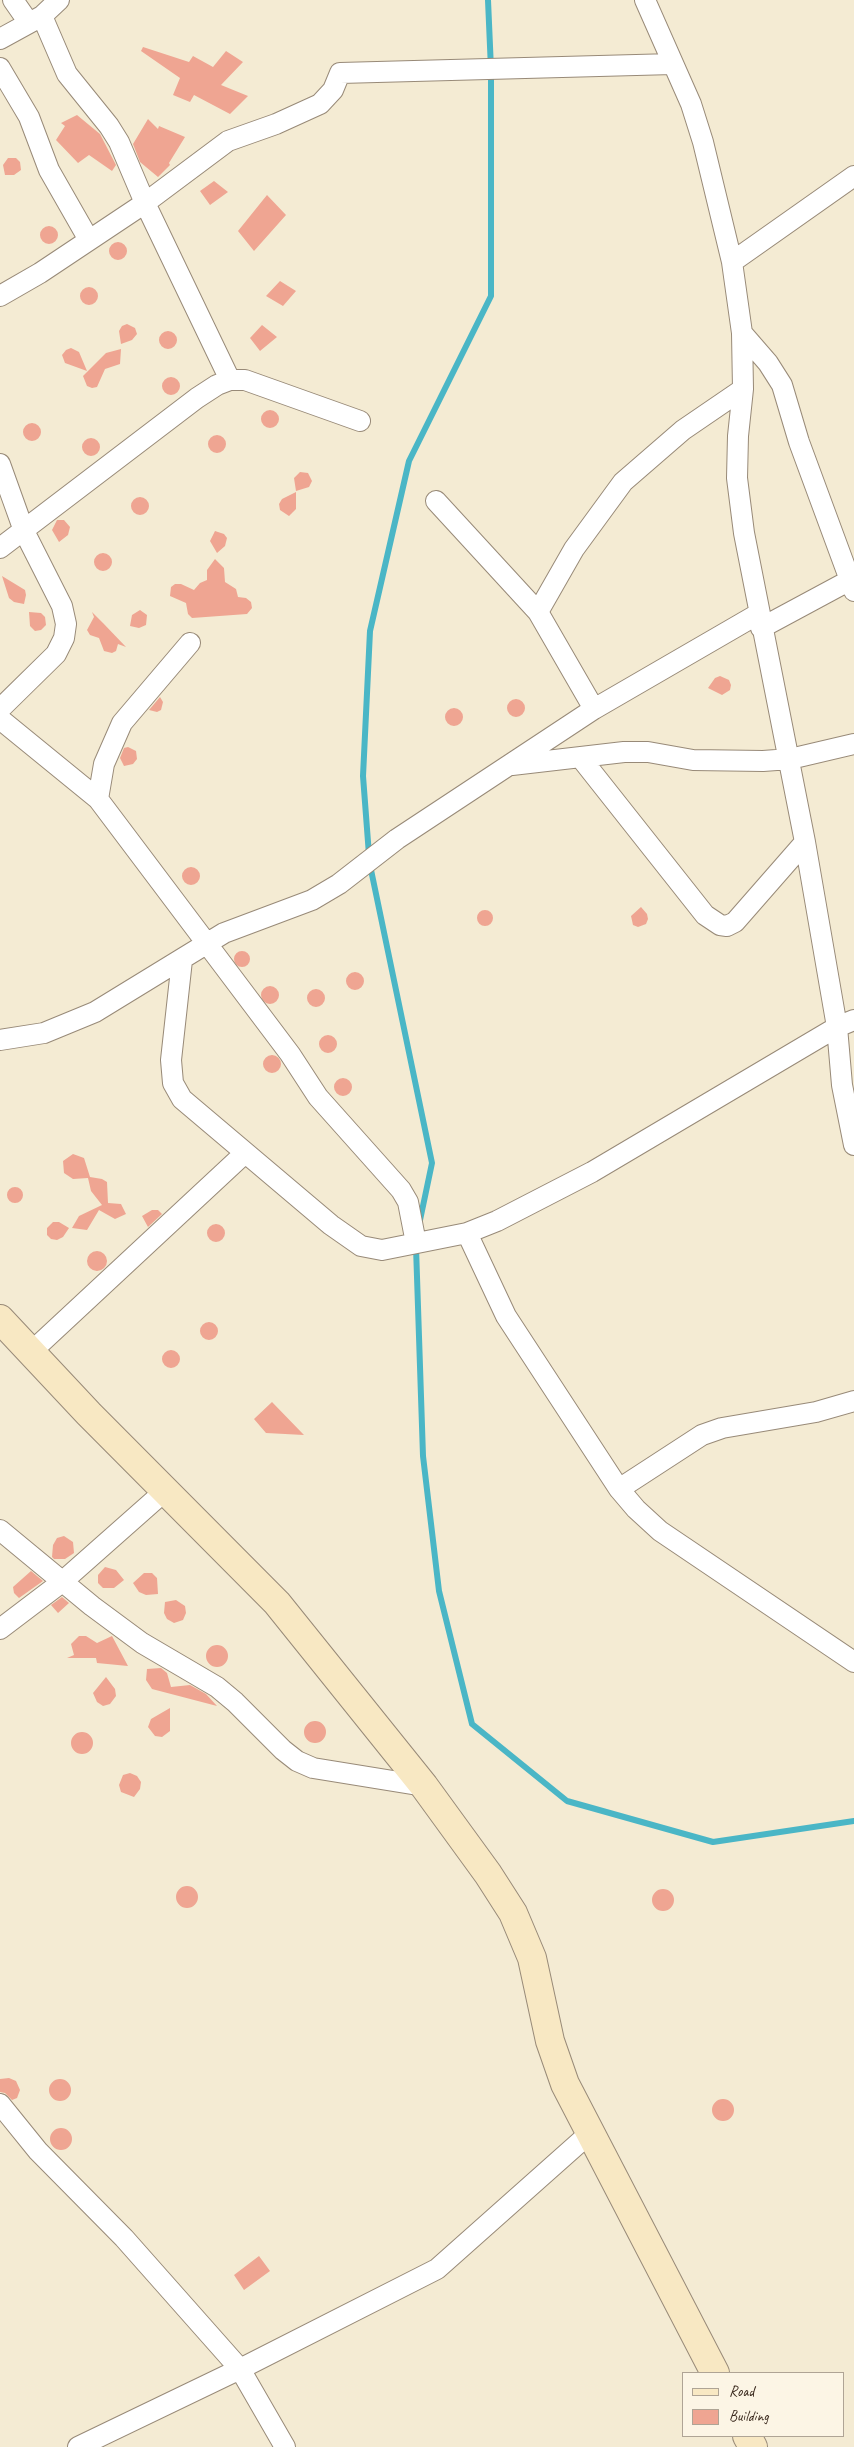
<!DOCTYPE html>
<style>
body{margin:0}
#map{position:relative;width:854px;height:2447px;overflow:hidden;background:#f4ebd3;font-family:Caveat,sans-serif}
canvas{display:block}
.legend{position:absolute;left:682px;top:2372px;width:162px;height:65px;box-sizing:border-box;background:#fcf5e5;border:1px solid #afa495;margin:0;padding:6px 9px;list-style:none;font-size:15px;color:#3b2a1e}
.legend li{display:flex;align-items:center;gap:10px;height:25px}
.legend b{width:25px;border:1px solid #afa495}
</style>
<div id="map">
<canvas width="854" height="2447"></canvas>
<ul class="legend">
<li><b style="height:6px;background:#f8e8c3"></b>Road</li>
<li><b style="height:14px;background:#efa592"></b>Building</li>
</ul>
</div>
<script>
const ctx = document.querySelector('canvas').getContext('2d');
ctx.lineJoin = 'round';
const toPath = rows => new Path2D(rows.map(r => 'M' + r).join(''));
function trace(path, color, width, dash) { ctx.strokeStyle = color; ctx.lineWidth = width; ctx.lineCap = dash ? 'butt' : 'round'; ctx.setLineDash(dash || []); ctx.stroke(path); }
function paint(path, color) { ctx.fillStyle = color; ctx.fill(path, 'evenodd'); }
const stream = toPath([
 [369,855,363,776,370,631,409,461,491,296,491,69,488,0],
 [370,865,432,1163,419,1225],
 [416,1247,423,1456,439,1591,472,1724,567,1801,713,1842,854,1821]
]);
const building = toPath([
 [143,47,189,62,193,56,213,67,226,51,243,62,221,85,248,96,230,114,194,95,190,102,173,95,180,78,141,51],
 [77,115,100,134,116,165,112,171,89,155,78,163,56,140,65,126,61,123],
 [148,119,158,129,159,126,185,137,169,163,170,165,158,177,140,162,133,144],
 [8,158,16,158,20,162,21,170,14,175,5,175,3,165],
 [214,181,228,192,210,205,200,191],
 [267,195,286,215,254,251,238,231],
 '40 235a9 9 0 1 1 18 0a9 9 0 1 1-18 0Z',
 '109 251a9 9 0 1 1 18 0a9 9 0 1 1-18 0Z',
 [280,281,296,291,283,306,266,296],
 '80 296a9 9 0 1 1 18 0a9 9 0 1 1-18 0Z',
 [127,324,135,328,137,334,132,340,121,344,119,331,122,326],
 [262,325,277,337,260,351,250,338],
 '159 340a9 9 0 1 1 18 0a9 9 0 1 1-18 0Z',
 [71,348,79,352,87,371,65,363,62,355,66,350],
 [121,349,120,364,105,369,97,387,92,388,87,386,83,376,106,353],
 '162 386a9 9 0 1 1 18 0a9 9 0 1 1-18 0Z',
 '261 419a9 9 0 1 1 18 0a9 9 0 1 1-18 0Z',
 '23 432a9 9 0 1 1 18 0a9 9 0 1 1-18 0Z',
 '208 444a9 9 0 1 1 18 0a9 9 0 1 1-18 0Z',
 '82 447a9 9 0 1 1 18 0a9 9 0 1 1-18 0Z',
 [300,472,308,473,312,481,309,487,296,491,294,478],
 [296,492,296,509,289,516,280,510,279,504,282,499],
 '131 506a9 9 0 1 1 18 0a9 9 0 1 1-18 0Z',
 [57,520,64,520,70,527,68,535,59,542,52,530],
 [215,531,224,534,227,538,225,546,217,553,210,541],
 '94 562a9 9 0 1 1 18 0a9 9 0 1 1-18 0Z',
 [215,559,224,568,225,582,236,589,238,597,246,598,251,602,252,608,247,614,192,618,188,614,186,603,170,596,171,587,175,584,181,584,194,590,200,583,207,580,207,570],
 [2,576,25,590,26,595,24,604,14,602,9,598],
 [140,610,147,615,146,625,139,628,130,626,132,615],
 [29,612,41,613,45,617,46,625,41,630,35,631,30,626],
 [92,612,103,623,126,647,118,644,116,651,112,653,104,651,99,638,90,635,87,630,94,617],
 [720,676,729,680,731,685,730,690,722,695,708,688,715,678],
 [160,697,163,702,161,710,157,712,149,710],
 '507 708a9 9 0 1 1 18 0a9 9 0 1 1-18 0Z',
 '445 717a9 9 0 1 1 18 0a9 9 0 1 1-18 0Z',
 [128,747,136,751,137,759,133,764,124,766,120,758,124,748],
 '182 876a9 9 0 1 1 18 0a9 9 0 1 1-18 0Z',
 [641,907,647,914,648,919,646,924,638,927,633,925,631,916],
 '477 918a8 8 0 1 1 16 0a8 8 0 1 1-16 0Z',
 '234 959a8 8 0 1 1 16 0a8 8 0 1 1-16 0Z',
 '346 981a9 9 0 1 1 18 0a9 9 0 1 1-18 0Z',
 '261 995a9 9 0 1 1 18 0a9 9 0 1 1-18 0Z',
 '307 998a9 9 0 1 1 18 0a9 9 0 1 1-18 0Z',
 '319 1044a9 9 0 1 1 18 0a9 9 0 1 1-18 0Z',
 '263 1064a9 9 0 1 1 18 0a9 9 0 1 1-18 0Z',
 '334 1087a9 9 0 1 1 18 0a9 9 0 1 1-18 0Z',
 [73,1154,84,1158,90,1177,102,1179,107,1182,108,1203,121,1204,126,1214,115,1219,99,1210,87,1230,72,1228,79,1216,102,1205,91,1191,88,1178,73,1179,64,1173,63,1161],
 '7 1195a8 8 0 1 1 16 0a8 8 0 1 1-16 0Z',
 [152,1210,158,1210,162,1214,148,1227,142,1216],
 [53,1222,59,1222,69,1228,63,1237,57,1240,51,1239,47,1235,47,1228],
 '207 1233a9 9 0 1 1 18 0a9 9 0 1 1-18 0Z',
 '87 1261a10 10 0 1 1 20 0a10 10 0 1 1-20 0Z',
 '200 1331a9 9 0 1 1 18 0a9 9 0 1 1-18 0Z',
 '162 1359a9 9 0 1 1 18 0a9 9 0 1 1-18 0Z',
 [272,1402,304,1435,266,1433,254,1419],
 [64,1536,73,1542,74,1553,65,1559,54,1559,52,1557,53,1545,57,1538],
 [105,1567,116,1570,124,1580,114,1588,103,1588,98,1583,98,1575],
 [31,1571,43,1581,19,1598,14,1593,13,1587],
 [144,1573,152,1573,157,1578,158,1594,146,1595,139,1592,133,1583],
 [62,1597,69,1603,58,1613,51,1605],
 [176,1600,185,1606,186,1613,183,1620,174,1623,167,1619,164,1613,165,1602],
 [79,1636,86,1636,97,1643,112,1636,128,1666,97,1663,96,1658,67,1658,74,1655,71,1644],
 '206 1656a11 11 0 1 1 22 0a11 11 0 1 1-22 0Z',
 [161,1668,167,1673,171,1687,190,1685,206,1694,217,1706,152,1689,146,1680,147,1669],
 [106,1677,115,1689,116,1696,110,1704,103,1706,97,1702,93,1693],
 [170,1708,170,1731,162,1737,155,1736,148,1727,151,1719],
 '304 1732a11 11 0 1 1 22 0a11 11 0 1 1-22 0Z',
 '71 1743a11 11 0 1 1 22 0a11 11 0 1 1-22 0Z',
 [130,1773,137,1776,141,1782,140,1789,134,1797,121,1792,119,1785,123,1775],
 '176 1897a11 11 0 1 1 22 0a11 11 0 1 1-22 0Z',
 '652 1900a11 11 0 1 1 22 0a11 11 0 1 1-22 0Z',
 [9,2078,16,2081,20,2090,17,2098,12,2100,5,2093,0,2092,0,2079],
 '49 2090a11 11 0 1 1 22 0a11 11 0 1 1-22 0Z',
 '712 2110a11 11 0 1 1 22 0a11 11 0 1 1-22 0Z',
 '50 2139a11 11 0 1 1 22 0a11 11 0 1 1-22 0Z',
 [259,2256,270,2271,244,2290,234,2275]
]);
const minor = toPath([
 [13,0,29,23],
 [645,0,691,104,703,142,732,262,742,333,743,389,738,436,737,478,744,533,805,842,837,1027,842,1085,854,1145],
 [42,16,67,74,109,126,119,142,145,203,230,380],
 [0,39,42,16,59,0],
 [0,68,29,117,49,170,89,240],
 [732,262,854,176],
 [0,296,40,273,145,203,228,141,276,124,320,104,333,90,340,73,673,64],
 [742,333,768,363,782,385,799,442,854,591],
 [0,464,24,531,62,606,66,624,64,638,56,654,0,709],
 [436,501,538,612,594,709],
 [0,548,197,398,217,385,230,380,245,380,360,421],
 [538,612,574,549,623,482,683,430,743,389],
 [761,628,854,578],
 [0,719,98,799,290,1054,318,1097,401,1190,408,1202,416,1243],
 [580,757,705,915,720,925,727,926,735,922,805,842],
 [512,765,624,752,648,752,693,760,763,761,790,759,854,744],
 [98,799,104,764,122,723,190,643],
 [182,960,171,1060,173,1083,182,1099,331,1225,361,1246,382,1250,467,1233,497,1221,592,1172,837,1027,854,1020],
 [0,1040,44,1033,95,1012,224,933,312,900,339,884,397,839,594,709,758,614],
 [467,1233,506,1316,619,1489,636,1509,660,1531,854,1662],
 [30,1353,245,1153],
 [619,1489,702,1435,722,1428,816,1412,854,1401],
 [0,1530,92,1606,142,1643,217,1687,235,1702,283,1750,297,1761,313,1768,424,1786],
 [0,1629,62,1582,166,1490],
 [0,2104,38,2151,124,2238,240,2369,285,2447],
 [78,2447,240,2369,437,2269,590,2133]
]);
const secondary = toPath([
 [0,1319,89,1414,277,1603,424,1786,488,1874,513,1913,532,1958,550,2041,565,2084,715,2373],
 [747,2436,753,2447]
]);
trace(stream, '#4ab6c6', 6);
paint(building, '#efa592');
trace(minor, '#988a78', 22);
trace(secondary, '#988a78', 30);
trace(minor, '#fff', 20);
trace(secondary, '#f8e8c3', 28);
</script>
